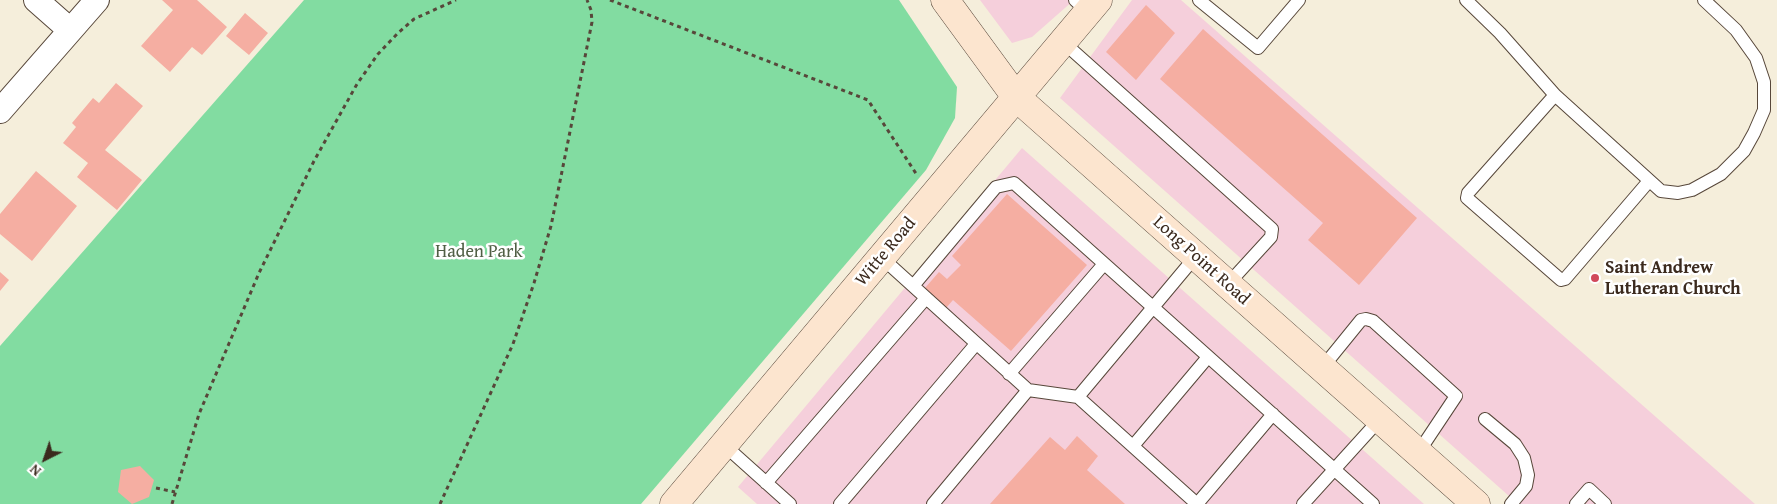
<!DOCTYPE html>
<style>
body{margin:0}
#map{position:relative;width:1777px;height:504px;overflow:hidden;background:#f5eedb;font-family:"Gentium Book Plus",serif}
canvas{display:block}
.north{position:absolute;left:20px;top:434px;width:50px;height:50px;-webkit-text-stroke:4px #fff;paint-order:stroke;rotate:221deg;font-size:14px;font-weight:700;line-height:20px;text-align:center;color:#3b2a1e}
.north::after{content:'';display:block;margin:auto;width:18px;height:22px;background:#3b2a1e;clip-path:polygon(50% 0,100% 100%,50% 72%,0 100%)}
</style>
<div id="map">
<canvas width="1777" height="504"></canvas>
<div class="north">N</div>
</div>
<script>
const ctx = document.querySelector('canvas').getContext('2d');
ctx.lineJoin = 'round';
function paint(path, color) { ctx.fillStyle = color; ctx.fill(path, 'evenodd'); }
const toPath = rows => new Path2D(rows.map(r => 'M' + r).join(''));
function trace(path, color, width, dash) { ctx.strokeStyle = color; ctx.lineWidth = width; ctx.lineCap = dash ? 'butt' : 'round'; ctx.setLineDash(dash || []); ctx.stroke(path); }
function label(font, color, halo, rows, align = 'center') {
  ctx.font = font + ' "Gentium Book Plus",serif'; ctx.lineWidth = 5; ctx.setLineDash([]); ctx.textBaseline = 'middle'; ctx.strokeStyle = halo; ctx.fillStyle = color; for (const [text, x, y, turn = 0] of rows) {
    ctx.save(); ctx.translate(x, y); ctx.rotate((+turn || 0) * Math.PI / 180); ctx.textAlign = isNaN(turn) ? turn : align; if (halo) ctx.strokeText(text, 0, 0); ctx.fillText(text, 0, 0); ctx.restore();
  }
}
const built = toPath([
 [980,0,1074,0,1032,37,1012,43],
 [1132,0,1181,0,1755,504,1518,504,1060,98],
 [1022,148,1424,504,757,504,738,487]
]);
const green = toPath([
 [304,0,899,0,957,87,955,118,926,170,641,504,0,504,0,346]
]);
const building = toPath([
 [162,0,197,0,227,27,202,55,192,47,170,72,141,46,173,10],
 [1146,5,1175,33,1136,80,1106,52],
 [245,13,268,33,249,55,226,36],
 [1203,29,1417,218,1359,285,1308,240,1323,223,1160,79],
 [116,83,143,106,105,150,142,180,117,210,77,177,88,163,63,143,76,127,72,123,93,98,99,103],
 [36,171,77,206,32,261,0,234,0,214],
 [1007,194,1087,265,1011,351,953,300,946,308,925,288,939,272,947,279,961,265,952,256],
 [0,272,9,280,0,291],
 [1077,436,1098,456,1087,470,1125,504,990,504,1050,437,1065,450],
 [140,466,154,480,149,497,132,504,118,492,121,470]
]);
const path = toPath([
 [610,0,868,100,917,175],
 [156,488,175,492],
 [172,504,199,414,259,273,314,161,357,84,378,54,398,33,414,19,456,0],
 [440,504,513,344,534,283,551,226,586,52,592,22,591,10,587,0]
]);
const lane = toPath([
 [1075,0,1088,12],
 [1199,0,1258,48,1299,0],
 [1466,0,1500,33,1555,95],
 [1063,42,1272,229,1271,237,1228,284],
 [1649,181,1565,279,1561,280,1467,198,1468,193,1555,95,1661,191,1678,193,1692,190,1721,174,1744,151,1754,133,1764,110,1764,82,1756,58,1736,30,1704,0],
 [881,257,1028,390,1078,397,1197,504],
 [913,286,996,187,1014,183,1373,504],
 [1322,368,1361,320,1366,319,1373,321,1456,396,1418,453],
 [1009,374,1104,264],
 [1078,397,1196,256],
 [1485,419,1515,444,1524,458,1528,475,1526,486,1511,504],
 [723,444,790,504],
 [1133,446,1208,357],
 [766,483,926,298],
 [840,504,976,344],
 [933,504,1028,390],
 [1197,504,1273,414],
 [1303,504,1380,419],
 [1576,504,1589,489,1605,504]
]);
const street = toPath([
 [36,0,70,30],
 [0,111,97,0]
]);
const secondary = toPath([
 [945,0,1016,97,1476,504],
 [674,504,1098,0]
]);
const markers = [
 [1595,278,5,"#d1495b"]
];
const parkNames = [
 ["Haden Park",479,252]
];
const streetNames = [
 ["Witte Road",886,252,-50],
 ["Long Point Road",1201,261,42]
];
const poiNames = [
 ["Saint Andrew",1605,268],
 ["Lutheran Church",1605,289]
];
paint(built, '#f5cfdb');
paint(green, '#82dca1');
paint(building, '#f5aea2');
trace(lane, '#57473a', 14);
trace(street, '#57473a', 26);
trace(secondary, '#57473a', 29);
trace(path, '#57473a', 3, [4, 4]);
trace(lane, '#fff', 12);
trace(street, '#fff', 24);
trace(secondary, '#fce5cf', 28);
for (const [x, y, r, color] of markers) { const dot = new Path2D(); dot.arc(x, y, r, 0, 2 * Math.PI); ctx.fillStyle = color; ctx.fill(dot); trace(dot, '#fff', 2); }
label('18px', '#505f45', '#fff', parkNames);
label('18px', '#3b2a1e', '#fff', streetNames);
label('bold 18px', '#3b2a1e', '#fff', poiNames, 'left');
</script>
